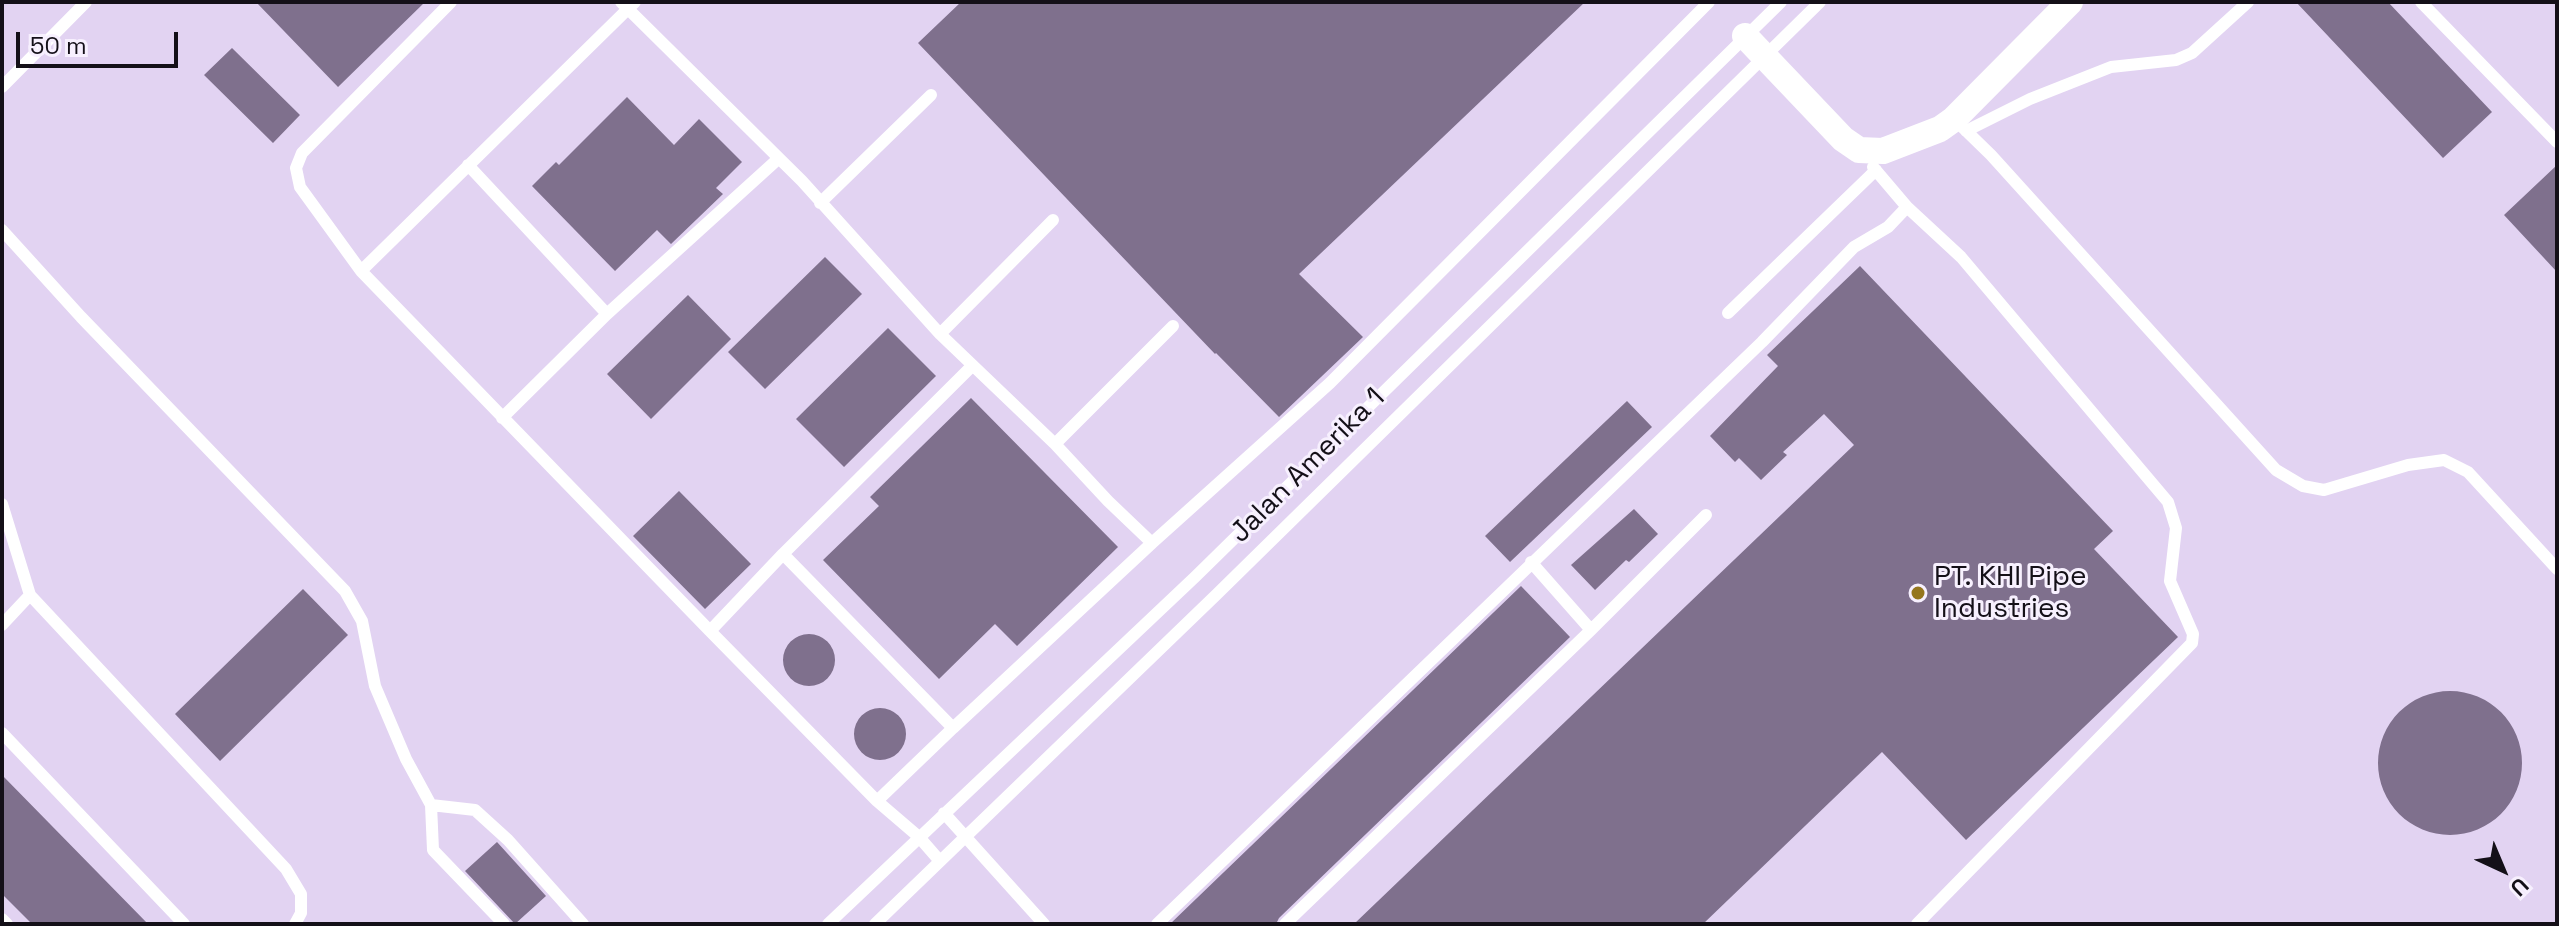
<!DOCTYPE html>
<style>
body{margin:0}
#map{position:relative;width:2559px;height:926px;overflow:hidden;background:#ece0f9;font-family:"Space Grotesk",sans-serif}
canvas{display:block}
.frame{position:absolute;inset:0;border:4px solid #141018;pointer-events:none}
.north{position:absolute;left:2463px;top:830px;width:80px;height:80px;-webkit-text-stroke:6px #f7f0fe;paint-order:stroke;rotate:136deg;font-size:22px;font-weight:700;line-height:32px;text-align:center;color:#141018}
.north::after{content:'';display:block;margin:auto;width:28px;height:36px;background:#141018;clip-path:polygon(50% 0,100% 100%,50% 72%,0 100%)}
.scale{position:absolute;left:16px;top:32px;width:162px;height:36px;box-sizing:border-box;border:4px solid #141018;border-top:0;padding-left:10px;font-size:24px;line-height:28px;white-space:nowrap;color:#141018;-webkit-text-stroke:6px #f7f0fe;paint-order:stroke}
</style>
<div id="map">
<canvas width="2559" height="926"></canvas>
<div class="frame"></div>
<div class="north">U</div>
<div class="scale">50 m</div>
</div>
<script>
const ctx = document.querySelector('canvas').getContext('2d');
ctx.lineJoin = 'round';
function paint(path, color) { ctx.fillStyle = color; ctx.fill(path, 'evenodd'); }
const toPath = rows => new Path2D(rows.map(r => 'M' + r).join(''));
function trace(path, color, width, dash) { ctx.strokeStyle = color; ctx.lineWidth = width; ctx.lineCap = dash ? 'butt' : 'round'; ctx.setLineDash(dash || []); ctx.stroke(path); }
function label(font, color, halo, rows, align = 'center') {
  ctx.font = font + ' "Space Grotesk",sans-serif'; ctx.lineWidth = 6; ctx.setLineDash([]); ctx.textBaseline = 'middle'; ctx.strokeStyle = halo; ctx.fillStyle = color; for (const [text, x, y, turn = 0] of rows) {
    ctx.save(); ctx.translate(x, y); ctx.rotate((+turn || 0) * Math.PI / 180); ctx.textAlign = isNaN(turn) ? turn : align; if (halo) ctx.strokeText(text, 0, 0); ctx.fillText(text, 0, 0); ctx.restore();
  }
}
const built = toPath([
 [2,2,2557,2,2557,924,2,924]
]);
const building = toPath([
 [256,2,425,2,338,87],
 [961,2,1585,2,1299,274,1363,337,1279,417,1216,353,1215,354,918,43],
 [2296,2,2388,2,2492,112,2443,158],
 [232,48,300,115,273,143,204,75],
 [627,97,674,145,699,119,742,162,716,188,723,194,671,244,657,230,615,271,532,186,556,162,559,165],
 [2557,165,2557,272,2504,215],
 [825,257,862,294,765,389,728,352],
 [1860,266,2113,531,2094,549,2178,637,1966,840,1882,752,1703,924,1354,924,1854,445,1824,414,1783,452,1787,455,1761,480,1739,458,1735,462,1710,436,1778,366,1767,355],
 [688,295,731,339,651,419,607,374],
 [888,328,936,376,844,467,796,419],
 [971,398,1118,547,1017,646,995,624,939,679,823,560,879,506,870,497],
 [1627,401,1652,427,1510,562,1485,536],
 [679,491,751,564,705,609,633,536],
 [1634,509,1658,534,1629,562,1626,560,1595,590,1571,565],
 [1521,586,1570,637,1279,918,1276,924,1170,924],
 [303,589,348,635,220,761,175,714],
 '783 660a26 26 0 1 1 52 0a26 26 0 1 1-52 0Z',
 '2378 763a72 72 0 1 1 144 0a72 72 0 1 1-144 0Z',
 '854 734a26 26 0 1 1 52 0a26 26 0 1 1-52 0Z',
 [2,775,148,924,32,924,2,894],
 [497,842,546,896,515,924,465,871]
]);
const service = toPath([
 [451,2,302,153,296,168,300,187,361,271,710,631,783,554,972,366],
 [621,2,802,181,940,334,1055,444,1108,501,1152,543,1330,383,1709,2],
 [2421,2,2557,142],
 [2,87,86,2],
 [1954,119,1991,155,2276,470,2303,486,2324,490,2408,465,2444,460,2468,472,2557,569],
 [1966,131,2030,99,2111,67,2176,60,2192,53,2248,2],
 [468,165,607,314],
 [1873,167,1907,207],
 [820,203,931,95],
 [2,230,81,317,345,591,362,621,375,686,406,759,431,805,433,850,504,924],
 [361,271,635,2],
 [1728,313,1876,170],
 [940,334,1053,220],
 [502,418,607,314,778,159],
 [1055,444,1173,326],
 [2,504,30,595,2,625],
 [1531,562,1591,630],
 [30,595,286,869,301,894,301,913,295,924],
 [710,631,877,801,953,728,783,554],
 [953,728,1152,543],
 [2,733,184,924],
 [877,801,919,837,939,860],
 [431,805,475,810,508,840,583,924],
 [944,813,1044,924],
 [2,919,7,924],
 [828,924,1195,577,1781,2],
 [875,924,1216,595,1820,2],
 [1157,924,1762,342,1854,247,1888,227,1907,207,1961,257,2168,502,2176,528,2170,581,2193,634,2192,643,1917,924],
 [1285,924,1591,630,1706,515]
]);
const minor = toPath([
 [1745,36,1843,139,1859,150,1883,151,1940,129,1954,119,2070,2]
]);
const markers = [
 [1918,593,8,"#95761e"]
];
const streetNames = [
 ["Jalan Amerika 1",1308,466,-45]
];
const poiNames = [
 ["PT. KHI Pipe",1934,577],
 ["Industries",1934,609]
];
paint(built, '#e2d3f2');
paint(building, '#7f708d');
trace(service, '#fff', 12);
trace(minor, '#fff', 26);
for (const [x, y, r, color] of markers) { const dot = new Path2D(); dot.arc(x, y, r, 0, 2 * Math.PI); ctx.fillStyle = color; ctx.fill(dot); trace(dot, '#f7f0fe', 3); }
label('28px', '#141018', '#f7f0fe', streetNames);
label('28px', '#141018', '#f7f0fe', poiNames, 'left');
</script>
